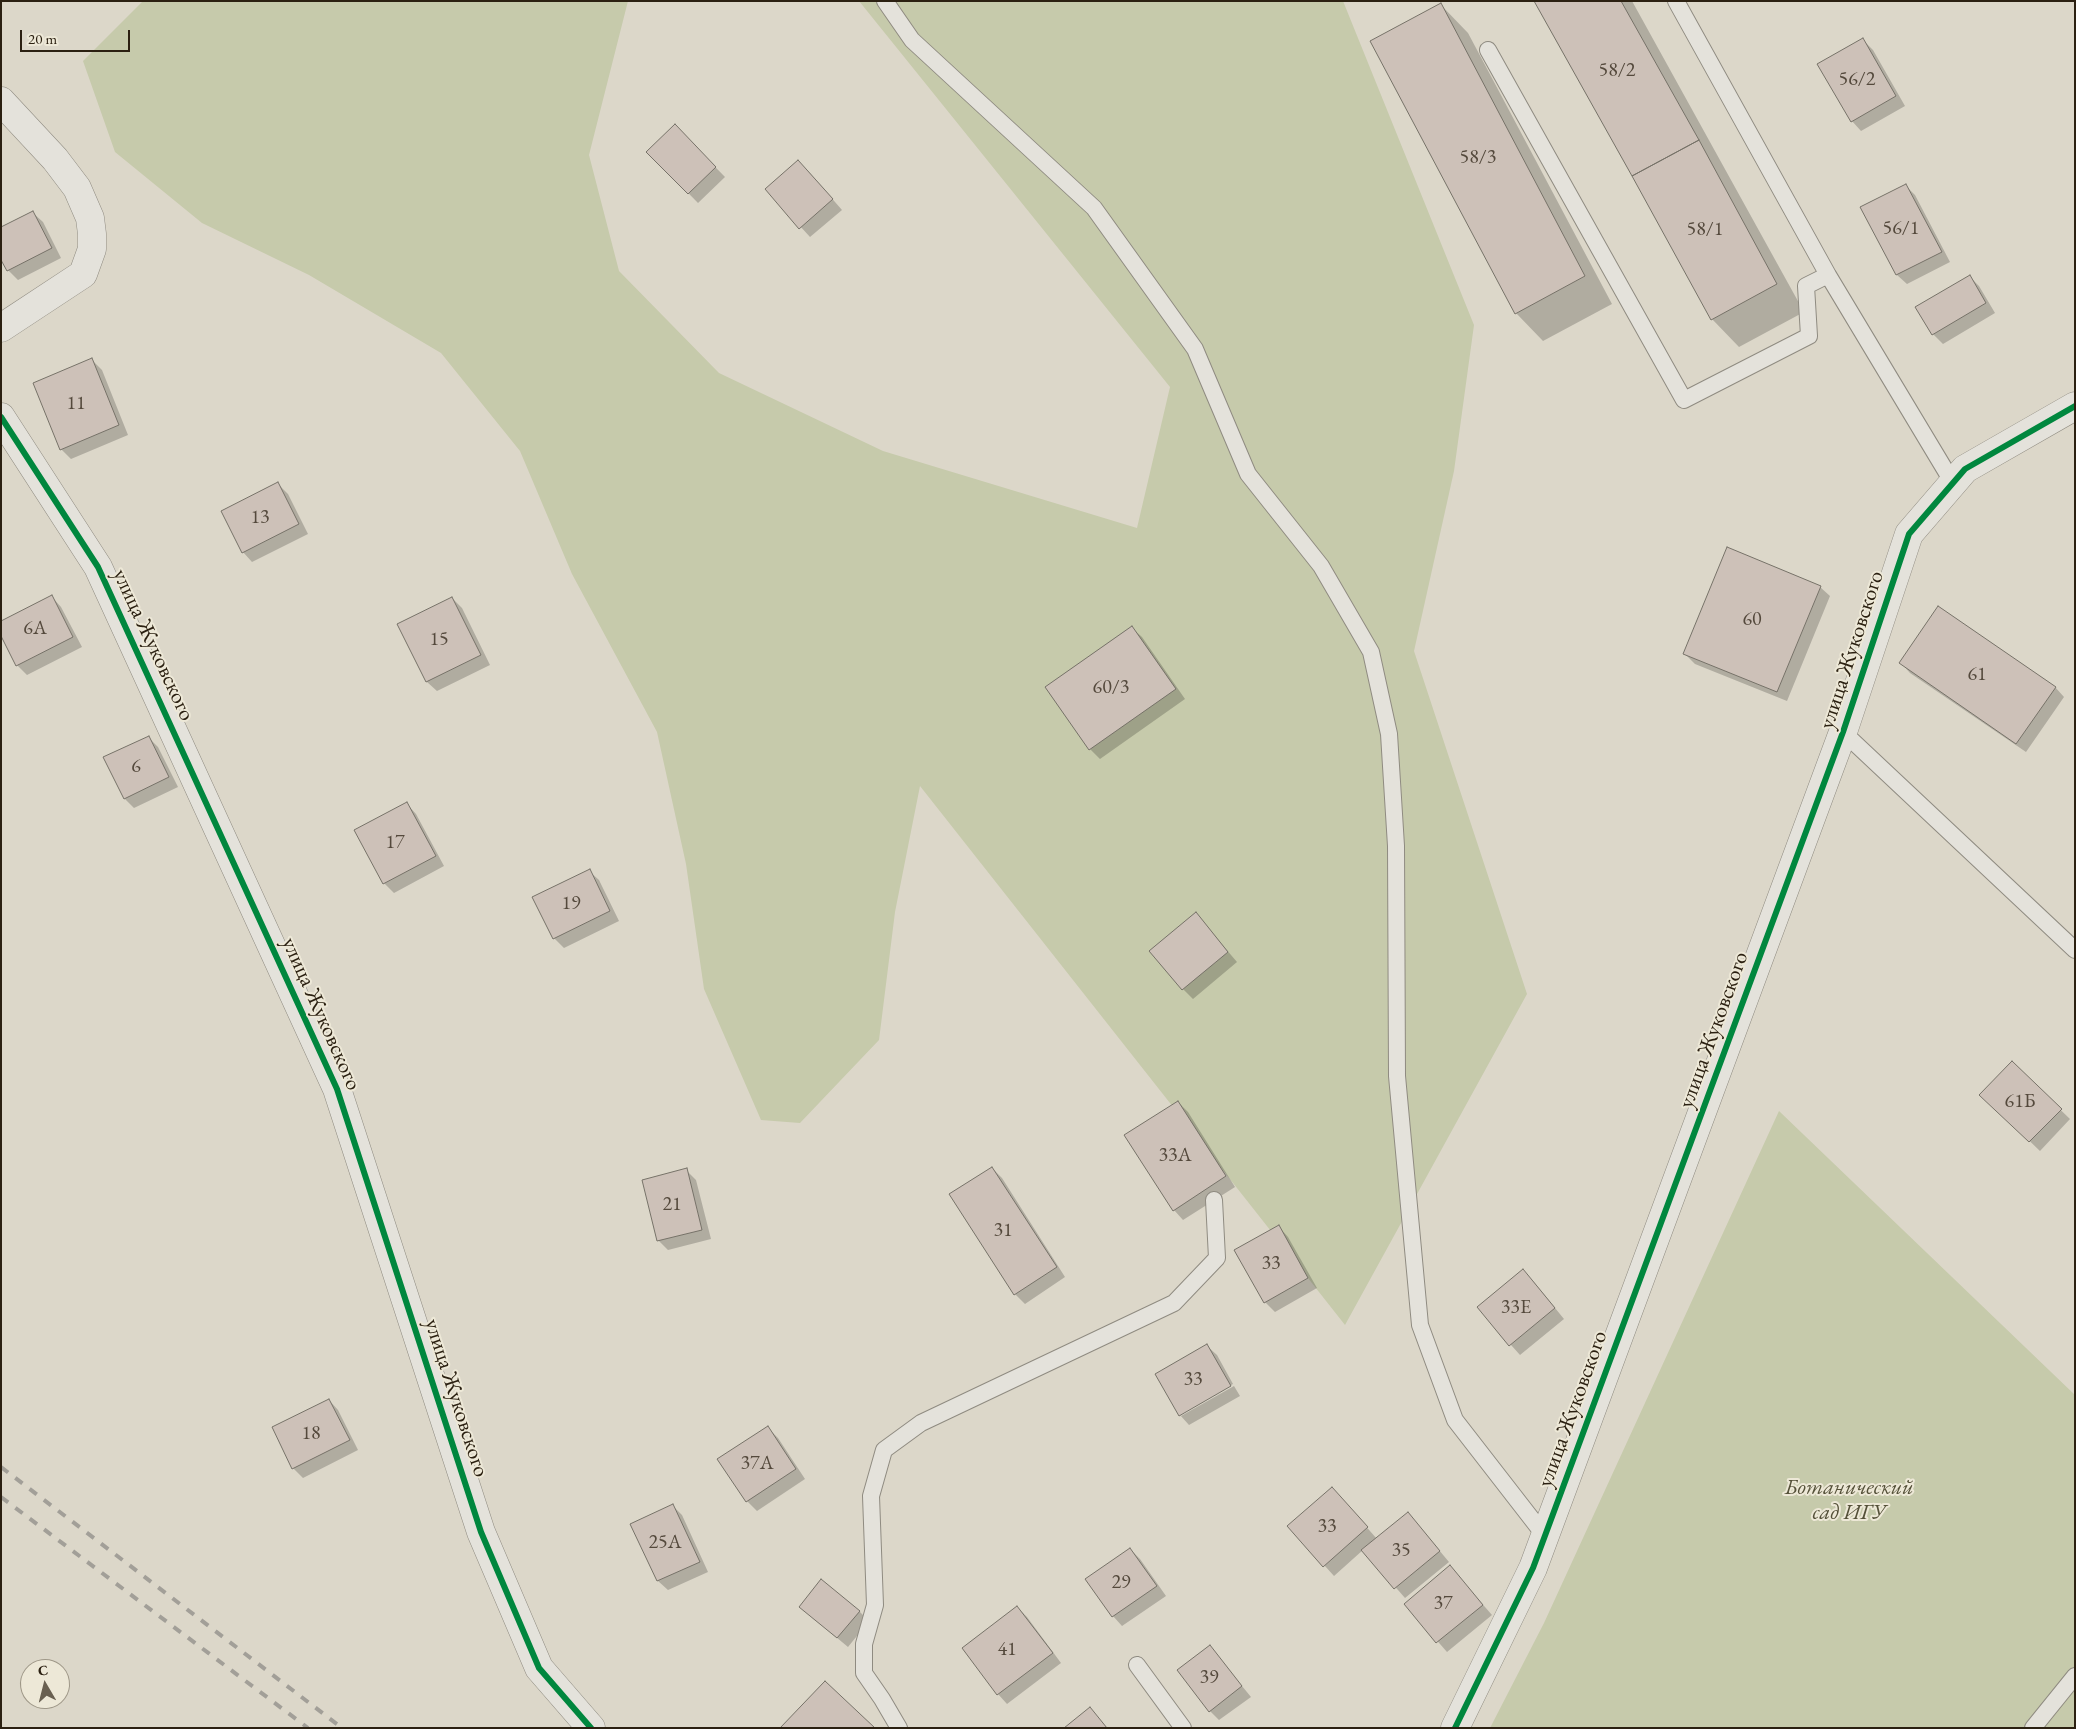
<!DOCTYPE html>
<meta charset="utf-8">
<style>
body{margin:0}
#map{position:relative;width:2076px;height:1729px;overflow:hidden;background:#dcd7c9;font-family:"EB Garamond",serif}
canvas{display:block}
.frame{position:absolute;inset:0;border:2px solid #2b2011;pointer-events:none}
.north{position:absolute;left:20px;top:1659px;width:50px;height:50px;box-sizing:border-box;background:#ede8d7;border:1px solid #9f9888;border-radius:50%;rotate:352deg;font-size:14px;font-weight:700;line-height:20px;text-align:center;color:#2b2011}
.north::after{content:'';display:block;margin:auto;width:18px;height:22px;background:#696051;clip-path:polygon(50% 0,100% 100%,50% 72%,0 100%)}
.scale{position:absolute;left:20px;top:30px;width:110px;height:22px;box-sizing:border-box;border:2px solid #2b2011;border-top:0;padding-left:6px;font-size:15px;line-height:18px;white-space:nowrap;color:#2b2011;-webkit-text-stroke:4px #ede8d7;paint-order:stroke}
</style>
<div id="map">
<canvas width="2076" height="1729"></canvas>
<div class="frame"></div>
<div class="north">С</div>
<div class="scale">20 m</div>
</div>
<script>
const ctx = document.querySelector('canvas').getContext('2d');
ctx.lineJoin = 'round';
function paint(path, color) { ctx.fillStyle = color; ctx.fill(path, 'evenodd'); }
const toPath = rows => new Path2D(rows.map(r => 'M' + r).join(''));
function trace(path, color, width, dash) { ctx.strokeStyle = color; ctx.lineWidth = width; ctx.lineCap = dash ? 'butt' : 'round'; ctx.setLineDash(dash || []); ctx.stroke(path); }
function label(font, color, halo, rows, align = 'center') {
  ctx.font = font + ' "EB Garamond",serif'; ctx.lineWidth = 4; ctx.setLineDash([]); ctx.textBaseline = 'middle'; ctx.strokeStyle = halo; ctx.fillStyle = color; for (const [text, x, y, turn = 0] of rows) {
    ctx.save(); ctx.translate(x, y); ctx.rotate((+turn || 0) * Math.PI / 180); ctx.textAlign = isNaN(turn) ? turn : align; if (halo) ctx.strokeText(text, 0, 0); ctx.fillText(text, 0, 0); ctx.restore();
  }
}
const green = toPath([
 [143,1,628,1,589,155,619,271,719,373,883,451,1137,528,1170,387,859,1,1343,1,1474,325,1454,471,1414,651,1527,994,1345,1325,920,786,895,912,879,1040,800,1123,761,1120,704,989,686,864,657,732,572,574,520,451,441,353,309,275,202,223,115,152,83,61],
 [1779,1111,2075,1395,2075,1728,1490,1728,1544,1623]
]);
const shadow = toPath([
 [1536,1,1632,1,1804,312,1739,347,1712,319],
 [1441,5,1468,33,1612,304,1543,341,1516,313],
 [1863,40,1873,50,1905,106,1861,131,1852,121],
 [675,126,725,177,698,203,648,152],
 [808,171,842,210,810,237,767,190],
 [1905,185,1915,195,1950,262,1907,284,1897,275,1862,208],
 [33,213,43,222,61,258,18,280,8,270],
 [1970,277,1979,286,1995,313,1943,344,1933,334],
 [92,360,102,370,128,435,71,459,61,449],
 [278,484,288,494,308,534,252,562,243,552],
 [1820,587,1830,596,1787,701,1695,664,1685,654],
 [52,597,61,607,82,647,27,675,17,665],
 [452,598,462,608,490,665,437,691,427,682,399,624],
 [1132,628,1142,637,1185,699,1100,759,1090,749],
 [1901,663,2055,687,2064,697,2026,752,1910,673],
 [148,737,158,747,178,787,134,808,125,799],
 [407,804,416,814,444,866,394,893,384,883],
 [589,871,599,880,619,921,564,948,554,938,534,898],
 [1196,914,1237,962,1193,999,1183,989],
 [2012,1063,2070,1119,2040,1151,1991,1104],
 [1178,1102,1188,1112,1235,1187,1183,1220,1174,1210],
 [992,1168,1002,1178,1065,1277,1025,1304,1015,1294],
 [686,1170,696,1180,711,1239,668,1250,658,1240],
 [1279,1227,1288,1237,1317,1288,1275,1312,1265,1302],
 [1533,1281,1564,1319,1520,1355,1478,1308],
 [1207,1346,1217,1355,1233,1384,1181,1413,1181,1416,1234,1386,1240,1396,1189,1425,1180,1415],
 [329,1400,338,1410,358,1450,303,1478,293,1468],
 [768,1428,778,1438,805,1479,757,1511,747,1501],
 [1341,1498,1377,1539,1408,1513,1449,1562,1405,1598,1363,1550,1334,1576,1289,1526],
 [673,1506,682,1515,708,1572,668,1590,658,1581,632,1524],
 [1130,1549,1140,1559,1166,1596,1122,1626,1113,1616,1087,1580],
 [1450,1567,1492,1615,1447,1652,1405,1604],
 [800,1607,859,1611,869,1621,848,1647],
 [1017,1607,1027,1617,1061,1663,1007,1704,998,1694],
 [1210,1647,1251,1697,1219,1720,1210,1711]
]);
const building = toPath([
 [1534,1,1621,1,1699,140,1632,176,1534,1],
 [1441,3,1585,276,1515,314,1370,41,1441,3],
 [1863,38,1896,96,1851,122,1817,64,1863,38],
 [675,124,716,167,688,194,646,152,675,124],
 [1699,140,1777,284,1711,320,1632,176,1699,140],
 [798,160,833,199,799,229,765,189,798,160],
 [1906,184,1942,252,1896,275,1860,207,1906,184],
 [33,211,52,248,7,271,1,260,1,227,33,211],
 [1970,275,1986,303,1932,335,1915,307,1970,275],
 [92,358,119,425,60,450,33,383,92,358],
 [278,482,299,524,242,553,221,511,278,482],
 [1727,547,1821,586,1777,692,1683,654,1727,547],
 [52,595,73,637,16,666,1,636,1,621,52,595],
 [452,597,481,655,426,682,397,624,452,597],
 [1938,606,2056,687,2016,744,1899,663,1938,606],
 [1132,626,1176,689,1089,750,1045,687,1132,626],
 [149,736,169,777,124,799,103,757,149,736],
 [407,802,436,856,383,884,354,830,407,802],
 [590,869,610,911,553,939,532,897,590,869],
 [1196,912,1228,952,1182,990,1149,951,1196,912],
 [2012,1061,2062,1109,2029,1142,1979,1095,2012,1061],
 [1178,1101,1226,1176,1173,1211,1124,1135,1178,1101],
 [992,1167,1057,1267,1014,1295,949,1194,992,1167],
 [687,1168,702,1230,657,1241,642,1180,687,1168],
 [1279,1225,1308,1278,1264,1303,1234,1250,1279,1225],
 [1523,1269,1555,1308,1509,1346,1477,1307,1523,1269],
 [1207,1344,1231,1386,1179,1416,1155,1374,1207,1344],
 [329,1399,350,1440,292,1469,272,1427,329,1399],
 [768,1426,796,1469,746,1502,717,1459,768,1426],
 [1332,1487,1368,1527,1323,1567,1287,1526,1332,1487],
 [673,1504,700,1562,657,1581,630,1524,673,1504],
 [1408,1512,1440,1551,1394,1589,1361,1550,1408,1512],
 [1130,1548,1157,1586,1112,1617,1085,1579,1130,1548],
 [1450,1565,1483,1605,1436,1643,1404,1604,1450,1565],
 [821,1579,860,1611,837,1638,799,1607,821,1579],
 [1017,1606,1053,1653,997,1695,962,1648,1017,1606],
 [1210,1645,1242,1686,1209,1712,1177,1670,1210,1645],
 [825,1681,875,1728,780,1728,825,1681],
 [1090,1707,1107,1728,1064,1728,1090,1707]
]);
const service = toPath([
 [885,1,912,40,1094,208,1195,349,1248,474,1321,566,1371,652,1389,734,1396,846,1397,1076,1420,1325,1455,1420,1545,1536],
 [1488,50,1684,400,1809,336,1806,286,1828,275,1676,1],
 [1828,275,1953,483],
 [1843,732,2075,950],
 [1137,1665,1183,1728],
 [899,1728,882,1699,864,1673,864,1644,875,1605,871,1496,884,1450,921,1423,1174,1303,1217,1258,1214,1200],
 [2033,1728,2075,1676]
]);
const minor = toPath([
 [1,101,55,159,77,188,90,218,92,234,92,249,83,274,1,328],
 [1,417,98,567,337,1089,481,1532,539,1668,591,1728],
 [1455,1728,1533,1568,1843,732,1909,534,1965,469,2075,406]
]);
const rail = toPath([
 [1,1467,342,1728],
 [1,1497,308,1728]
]);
const cycleway = toPath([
 [1,417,98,567,337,1089,481,1532,539,1668,591,1728],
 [1455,1728,1533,1568,1843,732,1909,534,1965,469,2075,406]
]);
const numberNames = [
 ["58/2",1617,71],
 ["56/2",1857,80],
 ["58/3",1478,158],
 ["56/1",1901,229],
 ["58/1",1705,230],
 ["11",76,404],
 ["13",260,518],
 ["60",1752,620],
 ["6А",35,629],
 ["15",439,640],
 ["61",1977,675],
 ["60/3",1111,688],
 ["6",136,767],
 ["17",395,843],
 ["19",571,904],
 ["61Б",2020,1102],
 ["33А",1175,1156],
 ["21",672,1205],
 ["31",1003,1231],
 ["33",1271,1264],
 ["33Е",1516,1308],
 ["33",1193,1380],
 ["18",311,1434],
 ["37А",757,1464],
 ["33",1327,1527],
 ["25А",665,1543],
 ["35",1401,1551],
 ["29",1121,1583],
 ["37",1443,1604],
 ["41",1007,1650],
 ["39",1209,1678]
];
const streetNames = [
 ["улица Жуковского",153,645,65],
 ["улица Жуковского",1852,650,-72],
 ["улица Жуковского",321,1014,66],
 ["улица Жуковского",1714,1030,-70],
 ["улица Жуковского",456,1398,72],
 ["улица Жуковского",1573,1409,-70]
];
const parkNames = [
 ["Ботанический",1849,1488],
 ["сад ИГУ",1849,1513]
];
paint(green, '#c6caab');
paint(shadow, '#0003');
paint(building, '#cdc1b8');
trace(building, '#767268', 1);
trace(service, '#8f8b81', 18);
trace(minor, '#8f8b81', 29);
trace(service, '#e4e2db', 16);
trace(minor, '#e4e2db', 28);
trace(rail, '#a29f98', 4, [9, 9]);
trace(cycleway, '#00873e', 6);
label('20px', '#54493c', null, numberNames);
label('22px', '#2b2011', '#ede8d7', streetNames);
label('italic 22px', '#545038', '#ede8d7', parkNames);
</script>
